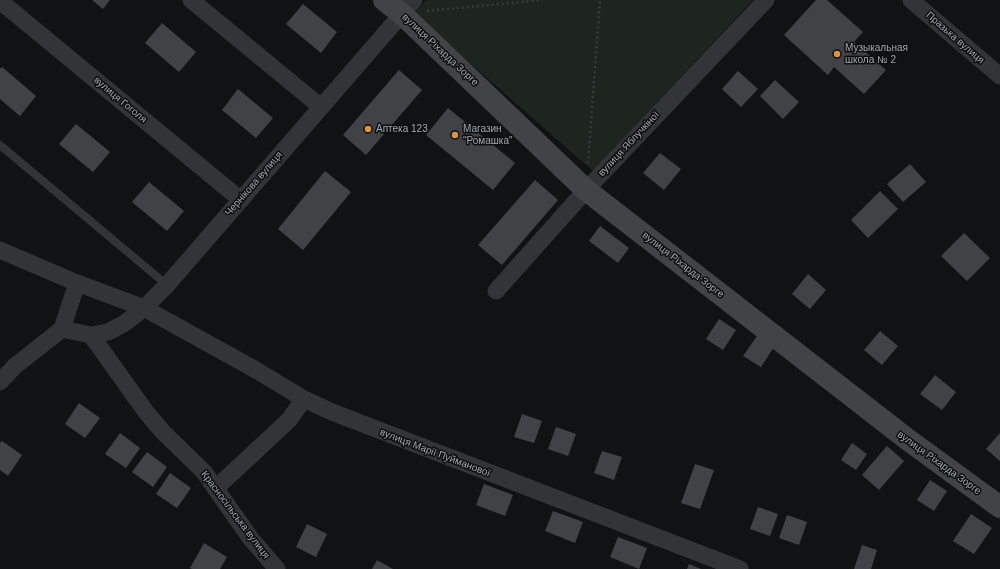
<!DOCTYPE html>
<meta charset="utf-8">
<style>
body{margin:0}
canvas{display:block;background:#111213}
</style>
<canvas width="1000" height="569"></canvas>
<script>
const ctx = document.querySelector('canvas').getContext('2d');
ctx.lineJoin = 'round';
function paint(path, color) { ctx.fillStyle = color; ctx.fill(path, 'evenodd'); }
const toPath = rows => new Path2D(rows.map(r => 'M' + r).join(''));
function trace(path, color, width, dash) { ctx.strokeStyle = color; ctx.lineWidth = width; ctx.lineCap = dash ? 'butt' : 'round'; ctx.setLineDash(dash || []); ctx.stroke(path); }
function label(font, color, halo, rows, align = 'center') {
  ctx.font = font + ' Arial,sans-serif'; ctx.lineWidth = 3; ctx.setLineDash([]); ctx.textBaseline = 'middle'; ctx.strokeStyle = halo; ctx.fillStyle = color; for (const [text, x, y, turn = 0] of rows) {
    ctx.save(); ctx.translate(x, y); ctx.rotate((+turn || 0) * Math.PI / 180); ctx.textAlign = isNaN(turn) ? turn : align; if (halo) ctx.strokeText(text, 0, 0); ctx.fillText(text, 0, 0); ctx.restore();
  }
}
const green = toPath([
 [426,0,753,0,593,171,414,14]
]);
const building = toPath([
 [92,0,110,0,103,9],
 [816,0,827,0,863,32,854,42,886,70,864,94,834,67,828,75,784,35],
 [303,4,337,32,321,53,286,24],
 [162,23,196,52,179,72,145,43],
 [2,67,36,96,20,116,0,99,0,69],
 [399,70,422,90,366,155,343,135],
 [738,71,758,89,741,107,722,89],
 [775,80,799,102,783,119,760,96],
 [238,89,273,118,256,138,222,110],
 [448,108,515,163,493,190,426,135],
 [76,124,110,152,93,172,59,144],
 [660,153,681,169,664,190,643,173],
 [910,164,926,182,903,202,887,184],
 [325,171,351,192,303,250,278,229],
 [535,180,558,200,502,265,478,245],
 [149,182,184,211,167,231,132,202],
 [880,191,898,209,868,238,851,220],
 [600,226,629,248,618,263,589,241],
 [964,233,990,258,967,281,941,256],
 [808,274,826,290,810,309,792,294],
 [719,319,736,330,723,350,706,339],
 [880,331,898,346,882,365,864,350],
 [757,336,774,347,761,367,743,356],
 [935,375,956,392,942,410,920,394],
 [79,403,100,418,85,438,65,424],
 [522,414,542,421,534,443,514,437],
 [556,427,576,434,568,456,548,449],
 [120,433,140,448,126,468,105,454],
 [1000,433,1000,461,986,449],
 [2,441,22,455,8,476,0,470,0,443],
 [852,443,867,454,856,470,841,460],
 [887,446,904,461,879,490,862,475],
 [602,451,622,457,614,480,594,473],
 [147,452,167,467,153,487,132,472],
 [695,464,714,470,700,509,681,503],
 [170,473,191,488,177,508,156,494],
 [930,480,947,491,934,511,917,500],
 [484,484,513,495,505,516,476,505],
 [758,507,778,514,770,536,750,529],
 [553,511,583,522,575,543,545,531],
 [971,514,992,528,974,554,953,541],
 [787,515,807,522,799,545,779,538],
 [307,524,327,534,316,557,296,547],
 [618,537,647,548,639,569,610,557],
 [204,543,227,557,220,569,192,569,190,568],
 [862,545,877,550,871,569,854,569],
 [377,560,393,569,372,569],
 [689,564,701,569,687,569]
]);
const path = toPath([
 [427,11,542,0],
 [588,163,600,0]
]);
const lane = toPath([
 [0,145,167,285]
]);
const street = toPath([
 [191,0,321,107],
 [911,0,1000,76],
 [0,1,241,200],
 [0,250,77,283,144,308,256,370,304,399,332,412,740,569],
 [496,291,586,190,766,0],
 [62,329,91,335,146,412,163,432,204,472,251,539,277,569],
 [91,335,108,332,125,323,144,308,167,285,414,0],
 [0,382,15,366,62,329,77,283],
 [216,488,289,420,304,399]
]);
const secondary = toPath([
 [384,0,402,14,586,190,907,439,1000,507]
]);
const markers = [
 [837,54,4,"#e0953c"],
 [368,129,4,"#e0953c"],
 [455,135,4,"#e0953c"]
];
const streetNames = [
 ["Празька вулиця",955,38,41],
 ["вулиця Ріхарда Зорге",440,50,43],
 ["вулиця Гоголя",120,100,40],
 ["вулиця Яблучкіної",629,144,-47],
 ["Чернікова вулиця",254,184,-49],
 ["вулиця Ріхарда Зорге",683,265,38],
 ["вулиця Марії Пуйманової",435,453,21],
 ["вулиця Ріхарда Зорге",939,463,36],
 ["Красносільська вулиця",235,515,53]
];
const poiNames = [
 ["Музыкальная",845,48],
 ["школа № 2",845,60],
 ["Аптека 123",376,129],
 ["Магазин",463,129],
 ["\"Ромашка\"",463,141]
];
paint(green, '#1e251e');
paint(building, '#404246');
trace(path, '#393b3e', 2.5, [2, 3]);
trace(lane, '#333437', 8);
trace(street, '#333437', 17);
trace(secondary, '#414347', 22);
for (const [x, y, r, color] of markers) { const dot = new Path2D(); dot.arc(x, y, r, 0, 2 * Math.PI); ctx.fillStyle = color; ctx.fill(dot); trace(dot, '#0c0d0e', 1.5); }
label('10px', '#a4aab2', '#0c0d0e', streetNames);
label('10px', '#a4aab2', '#0c0d0e', poiNames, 'left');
</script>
